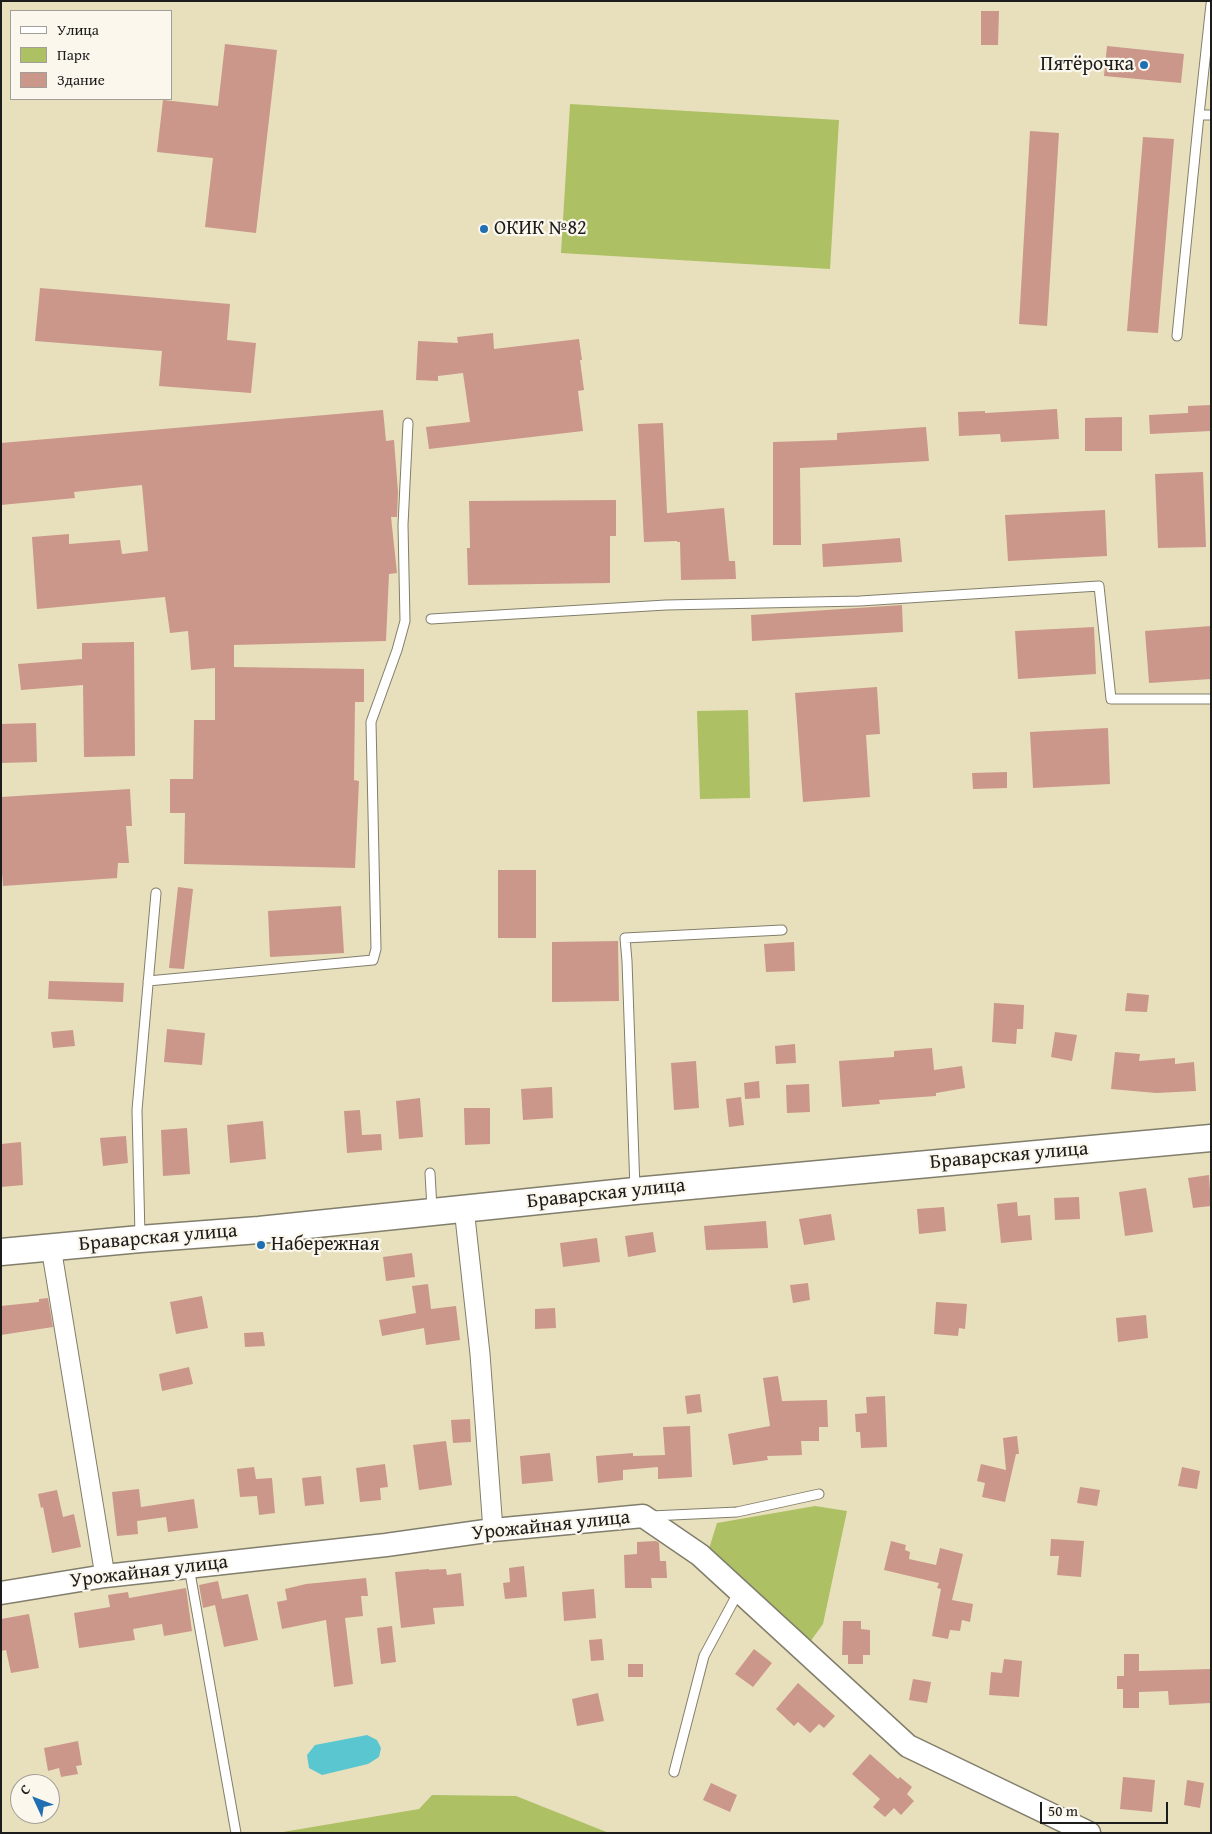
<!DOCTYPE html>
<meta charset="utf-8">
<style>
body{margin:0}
#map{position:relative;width:1212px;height:1834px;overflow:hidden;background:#e8e0bc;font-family:"Gentium Book Plus",serif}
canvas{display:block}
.frame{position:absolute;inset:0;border:2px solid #1c1c1c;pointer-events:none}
.legend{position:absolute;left:10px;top:10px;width:162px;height:90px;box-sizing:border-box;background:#fbf7ec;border:1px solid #a29f99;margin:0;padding:6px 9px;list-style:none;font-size:15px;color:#1c1c1c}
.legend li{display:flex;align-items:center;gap:10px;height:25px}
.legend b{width:25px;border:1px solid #a29f99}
.north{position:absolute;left:10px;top:1774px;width:50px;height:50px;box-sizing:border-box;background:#fbf7ec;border:1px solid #a29f99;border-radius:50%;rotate:313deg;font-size:14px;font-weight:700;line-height:20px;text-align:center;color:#1c1c1c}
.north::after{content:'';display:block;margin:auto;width:18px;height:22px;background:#1f6fb2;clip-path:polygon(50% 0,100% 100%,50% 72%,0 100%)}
.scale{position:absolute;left:1040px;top:1802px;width:128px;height:22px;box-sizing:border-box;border:2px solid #1c1c1c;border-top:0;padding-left:6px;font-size:15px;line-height:18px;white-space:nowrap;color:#1c1c1c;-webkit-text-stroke:4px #fbf7ec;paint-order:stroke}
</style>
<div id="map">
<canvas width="1212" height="1834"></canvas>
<div class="frame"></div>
<ul class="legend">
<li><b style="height:6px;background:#fff"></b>Улица</li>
<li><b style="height:14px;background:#adc064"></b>Парк</li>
<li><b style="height:14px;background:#ca978a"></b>Здание</li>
</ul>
<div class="north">С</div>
<div class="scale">50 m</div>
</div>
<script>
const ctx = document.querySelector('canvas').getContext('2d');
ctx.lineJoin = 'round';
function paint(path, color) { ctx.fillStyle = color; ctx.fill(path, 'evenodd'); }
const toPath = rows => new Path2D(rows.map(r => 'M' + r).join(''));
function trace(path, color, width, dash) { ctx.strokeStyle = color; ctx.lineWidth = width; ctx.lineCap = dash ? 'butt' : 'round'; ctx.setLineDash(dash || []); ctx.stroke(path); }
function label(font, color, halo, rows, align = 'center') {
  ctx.font = font + ' "Gentium Book Plus",serif'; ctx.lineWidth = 4.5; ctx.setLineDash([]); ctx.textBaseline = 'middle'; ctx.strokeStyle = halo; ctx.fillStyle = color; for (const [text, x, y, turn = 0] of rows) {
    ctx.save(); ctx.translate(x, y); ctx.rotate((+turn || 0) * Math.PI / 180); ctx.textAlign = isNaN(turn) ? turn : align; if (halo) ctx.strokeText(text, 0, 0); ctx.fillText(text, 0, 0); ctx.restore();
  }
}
const green = toPath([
 [570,104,839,120,830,269,561,253],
 [748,710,750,798,700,799,697,711],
 [815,1506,847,1511,823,1624,810,1642,707,1555,717,1523],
 [432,1795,516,1796,609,1833,277,1833,419,1809]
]);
const water = toPath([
 [367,1735,377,1740,381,1748,379,1757,368,1764,322,1775,309,1768,307,1755,315,1745]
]);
const building = toPath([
 [981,11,999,11,998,45,981,45],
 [225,44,277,50,256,233,205,227,213,158,157,152,163,100,218,106],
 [1107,46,1184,54,1181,83,1104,76],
 [1030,131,1059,133,1047,326,1019,324],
 [1143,137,1174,139,1158,333,1127,331],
 [40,288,230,304,227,340,256,343,251,393,159,386,162,351,35,341],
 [493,333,494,349,579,339,582,360,580,360,584,390,578,391,583,431,429,449,426,427,470,422,463,373,438,376,438,381,416,380,418,341,458,343,457,337],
 [1211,405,1211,431,1150,434,1149,415,1188,413,1188,406],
 [1057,409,1059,439,1001,442,1000,434,959,436,958,412,985,411,985,413],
 [383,410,386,441,394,440,398,492,397,517,391,517,397,573,389,574,386,641,234,645,234,667,364,669,364,702,355,702,354,780,359,781,355,868,184,864,185,813,170,813,170,779,193,779,194,720,215,720,215,668,191,670,188,631,170,633,165,597,37,609,32,537,69,534,69,544,120,540,122,554,148,551,142,485,74,492,75,498,1,505,1,443],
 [1122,417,1122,451,1085,451,1085,418],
 [663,423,667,513,724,508,729,561,735,561,736,579,681,580,680,542,677,542,677,541,644,542,638,424],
 [926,427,929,461,800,468,801,545,773,545,773,442,837,440,837,433],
 [1203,472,1206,547,1158,548,1155,474],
 [616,500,616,536,610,536,610,583,468,585,467,548,470,548,469,501],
 [1105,510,1107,556,1008,561,1005,515],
 [900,538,902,562,823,567,822,544],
 [902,605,903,632,752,641,751,615],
 [1211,626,1211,679,1149,683,1145,631],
 [1094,627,1096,674,1018,679,1015,631],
 [134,642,135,756,84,757,83,685,21,690,18,664,82,659,82,643],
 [877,687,880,734,866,735,870,797,803,802,795,693],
 [36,723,37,762,1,763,1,724],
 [1108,728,1110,784,1033,788,1030,732],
 [1007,772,1007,788,973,789,972,773],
 [130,789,132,826,126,826,129,863,118,863,117,878,3,886,1,859,1,797],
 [498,870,536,870,536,938,498,938],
 [178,887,193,889,184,969,169,968],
 [341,906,344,953,270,957,268,911],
 [618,941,619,1001,552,1002,552,942],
 [794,942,795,971,766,972,764,944],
 [49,981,124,983,123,1002,48,999],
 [1127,993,1149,995,1147,1012,1125,1011],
 [994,1003,1024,1005,1023,1029,1017,1029,1016,1044,992,1042],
 [167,1029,205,1033,202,1065,164,1062],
 [73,1030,75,1046,53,1048,51,1032],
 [1055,1032,1077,1035,1072,1061,1051,1057],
 [795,1044,796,1063,776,1064,775,1046],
 [932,1048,934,1070,962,1066,965,1088,936,1093,936,1096,879,1100,880,1104,842,1107,839,1061,894,1057,894,1051],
 [1115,1052,1140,1054,1139,1061,1175,1058,1175,1064,1194,1062,1196,1091,1156,1093,1111,1089],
 [696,1061,699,1108,674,1110,671,1063],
 [759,1081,760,1098,745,1099,744,1083],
 [809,1084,810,1112,787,1113,786,1085],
 [552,1087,553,1118,523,1120,521,1089],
 [741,1097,744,1125,729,1127,726,1099],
 [420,1098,423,1137,399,1139,396,1101],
 [464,1108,490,1108,490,1144,465,1145],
 [360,1110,362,1135,381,1134,382,1150,347,1153,344,1111],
 [263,1121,266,1159,230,1163,227,1125],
 [187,1128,190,1174,163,1176,161,1130],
 [126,1136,128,1163,103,1166,100,1138],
 [21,1142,23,1185,1,1187,1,1144],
 [1209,1175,1211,1206,1193,1208,1188,1178],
 [1146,1188,1153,1232,1125,1236,1119,1192],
 [1079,1197,1080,1219,1055,1220,1054,1198],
 [1017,1202,1018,1216,1030,1215,1032,1240,1001,1243,997,1204],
 [944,1207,946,1231,919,1234,917,1209],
 [831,1214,835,1240,804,1245,799,1219],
 [766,1221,768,1248,706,1250,704,1226],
 [653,1232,656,1252,628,1257,625,1236],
 [597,1238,600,1262,563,1267,560,1243],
 [412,1253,415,1277,386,1281,383,1257],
 [808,1283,810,1300,793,1303,790,1285],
 [428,1284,431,1309,456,1306,460,1340,426,1345,424,1328,382,1336,379,1320,416,1313,412,1286],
 [202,1296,208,1328,176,1334,170,1302],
 [48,1298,53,1327,1,1335,1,1306,39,1302,39,1299],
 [936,1302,967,1304,965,1329,959,1328,958,1336,934,1334],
 [555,1308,556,1328,535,1329,535,1309],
 [1146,1315,1148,1338,1118,1342,1116,1318],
 [263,1332,265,1346,245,1347,244,1333],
 [189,1367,193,1384,162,1391,159,1374],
 [778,1376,782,1401,827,1400,828,1427,819,1427,819,1441,801,1441,802,1455,767,1456,768,1460,733,1465,728,1434,770,1426,763,1378],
 [700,1394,702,1412,687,1414,685,1396],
 [885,1396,887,1447,861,1448,860,1432,856,1432,855,1414,867,1413,866,1397],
 [470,1419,471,1442,453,1443,451,1420],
 [690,1426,692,1477,658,1479,658,1467,623,1470,623,1480,598,1483,596,1456,633,1453,633,1456,665,1455,663,1427],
 [1017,1436,1019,1454,1016,1454,1005,1502,982,1497,985,1483,977,1481,981,1464,1006,1470,1003,1438],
 [446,1441,452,1485,419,1490,413,1445],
 [550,1453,553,1481,522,1484,520,1456],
 [385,1464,388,1487,380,1488,381,1500,360,1502,356,1468],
 [254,1467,256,1479,272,1478,275,1513,259,1515,257,1496,240,1497,237,1469],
 [1182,1467,1200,1471,1197,1489,1178,1486],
 [321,1476,324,1504,305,1506,302,1478],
 [1080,1487,1100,1490,1097,1506,1077,1503],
 [139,1489,141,1507,194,1499,198,1528,168,1532,166,1517,137,1521,138,1534,117,1536,112,1492],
 [57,1490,63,1517,74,1514,81,1547,52,1553,43,1507,41,1508,38,1494],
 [1051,1539,1084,1541,1081,1577,1057,1575,1059,1556,1050,1556],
 [656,1541,659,1543,660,1561,666,1561,667,1578,651,1578,652,1588,625,1588,624,1555,637,1554,637,1542],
 [891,1541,906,1545,905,1550,910,1552,909,1559,936,1565,940,1548,963,1554,952,1600,973,1604,970,1622,962,1620,960,1631,950,1630,948,1639,932,1636,941,1589,937,1588,939,1583,884,1570],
 [524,1566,527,1597,505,1599,503,1583,510,1582,509,1568],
 [429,1569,429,1570,446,1569,447,1575,461,1573,464,1606,433,1608,435,1624,401,1628,395,1572],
 [366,1578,368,1596,361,1596,363,1616,345,1618,353,1684,334,1687,326,1620,282,1629,277,1602,287,1600,285,1589,306,1584],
 [218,1581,222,1599,248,1594,258,1640,224,1647,215,1605,203,1608,199,1585],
 [186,1588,192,1631,164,1636,162,1624,133,1629,135,1640,79,1648,74,1613,110,1607,108,1595,128,1592,129,1598],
 [594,1589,596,1618,564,1621,562,1592],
 [29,1614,39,1668,11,1673,6,1650,1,1651,1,1619],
 [843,1621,861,1621,861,1629,870,1630,870,1655,863,1655,863,1664,848,1664,848,1655,842,1655],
 [392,1626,396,1662,381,1664,377,1628],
 [602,1639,604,1660,591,1661,589,1640],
 [754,1649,772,1663,753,1687,735,1674],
 [1124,1654,1139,1654,1139,1671,1211,1669,1211,1703,1169,1705,1168,1691,1139,1692,1139,1708,1123,1708,1123,1689,1117,1689,1117,1676,1124,1676],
 [1004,1659,1022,1661,1019,1697,989,1695,991,1672,1002,1673],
 [628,1664,643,1664,643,1677,628,1677],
 [913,1679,931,1682,927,1703,909,1700],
 [798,1683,835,1716,824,1728,819,1724,810,1733,798,1722,794,1726,776,1709],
 [598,1693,604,1721,577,1726,572,1699],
 [78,1741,82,1765,76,1766,78,1774,61,1777,59,1768,48,1771,44,1748],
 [870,1754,898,1779,900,1777,912,1787,907,1794,914,1801,901,1815,894,1808,885,1817,873,1807,880,1799,852,1774],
 [1123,1777,1155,1780,1152,1812,1120,1809],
 [1187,1780,1204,1783,1200,1808,1184,1805],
 [711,1783,737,1795,730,1812,703,1800]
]);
const service = toPath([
 [1211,4,1199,115,1211,115],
 [1177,336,1199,115],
 [431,619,666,605,860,601,1099,586,1111,699,1211,699],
 [148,981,373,960,376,949,371,722,397,650,405,621,403,525,408,423],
 [430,1173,432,1209],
 [635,1189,627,961,625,938,782,930],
 [140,1236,137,1110,156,893],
 [651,1516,737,1512,819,1494],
 [189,1567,236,1833],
 [674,1772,704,1656,739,1591]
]);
const minor = toPath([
 [464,1208,480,1354,493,1530],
 [51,1247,105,1576]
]);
const tertiary = toPath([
 [1,1593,105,1576,386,1545,493,1530,643,1516,700,1555,908,1746,1089,1833]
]);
const secondary = toPath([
 [1,1252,140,1239,259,1230,635,1191,1211,1138]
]);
const markers = [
 [1144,65,5,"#1f6fb2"],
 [484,229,5,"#1f6fb2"],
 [261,1245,5,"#1f6fb2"]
];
const poiNames = [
 ["Пятёрочка",1134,65,"right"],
 ["ОКИК №82",494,229],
 ["Набережная",271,1245]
];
const streetNames = [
 ["Браварская улица",1009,1156,-5],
 ["Браварская улица",606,1194,-6],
 ["Браварская улица",158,1238,-5],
 ["Урожайная улица",551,1526,-6],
 ["Урожайная улица",149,1572,-7]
];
paint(green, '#adc064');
paint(water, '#5ac7d0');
paint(building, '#ca978a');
trace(service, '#827e6c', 11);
trace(minor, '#827e6c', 21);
trace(tertiary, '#827e6c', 25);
trace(secondary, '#827e6c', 29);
trace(service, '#fff', 9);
trace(minor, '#fff', 19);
trace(tertiary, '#fff', 22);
trace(secondary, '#fff', 26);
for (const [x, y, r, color] of markers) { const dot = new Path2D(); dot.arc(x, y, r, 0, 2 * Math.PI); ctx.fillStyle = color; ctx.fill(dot); trace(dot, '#fbf7ec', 2); }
label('20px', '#1c1c1c', '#fbf7ec', poiNames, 'left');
label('20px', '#1c1c1c', '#fbf7ec', streetNames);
</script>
